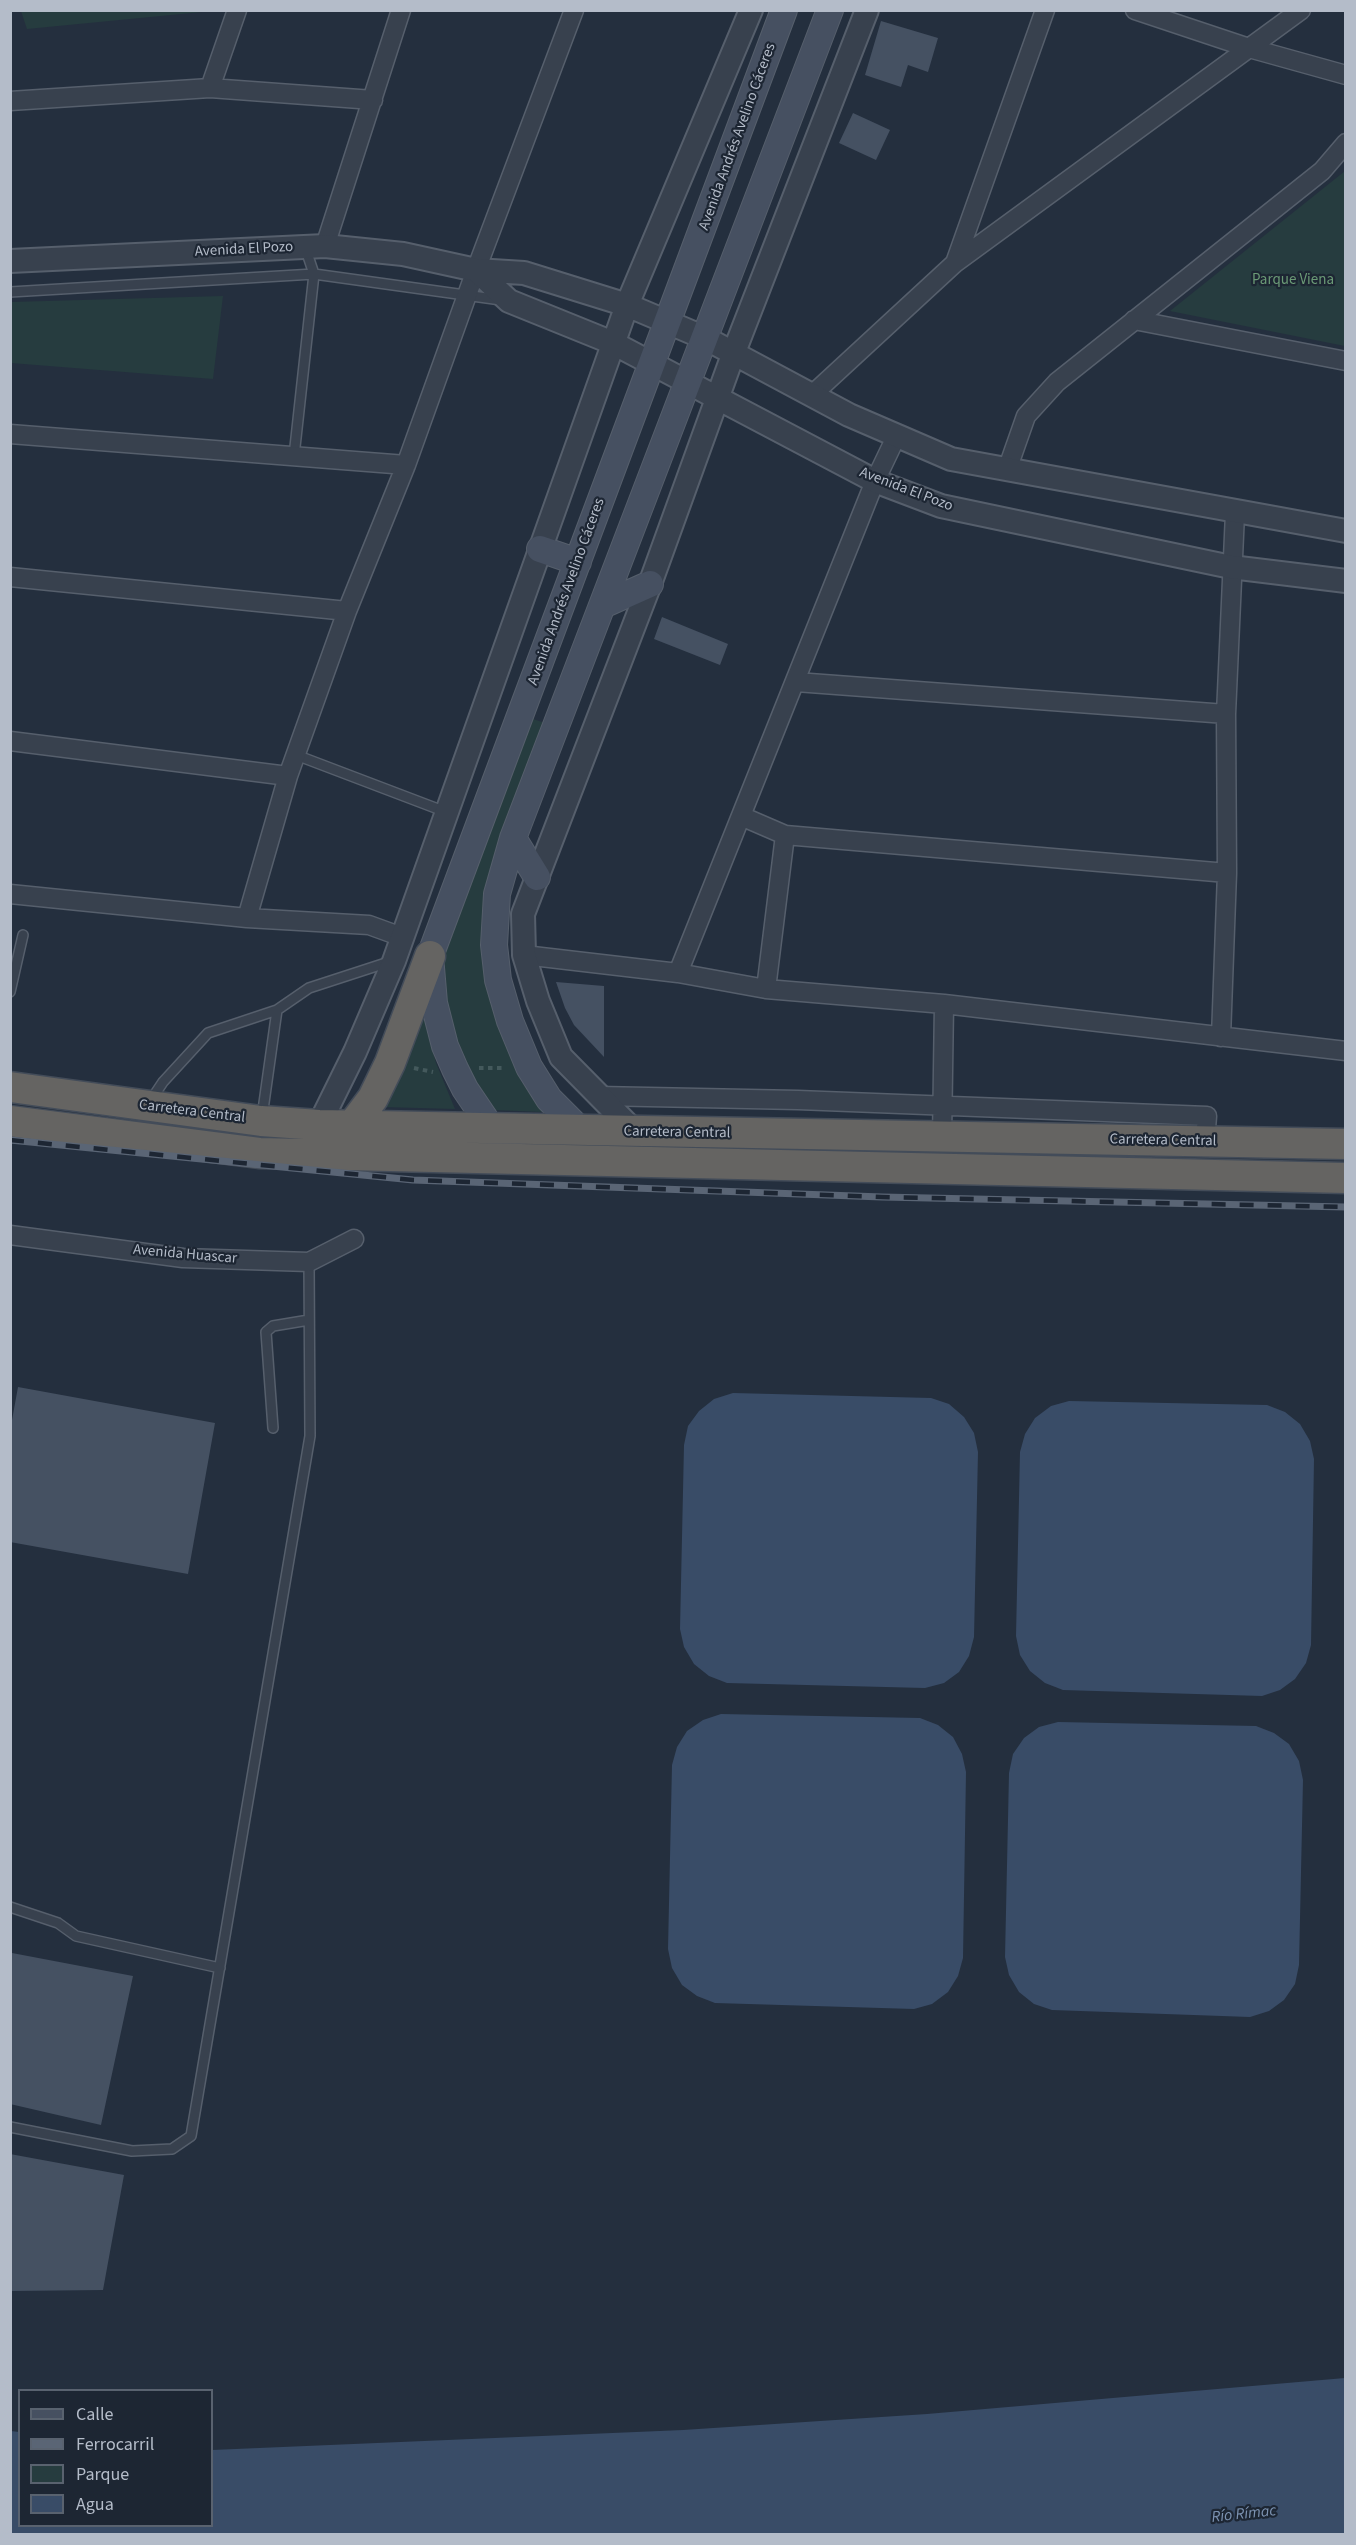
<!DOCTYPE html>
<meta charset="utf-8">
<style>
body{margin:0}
#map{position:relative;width:1356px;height:2545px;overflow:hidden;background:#242f3e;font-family:"Source Sans 3",sans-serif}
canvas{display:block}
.frame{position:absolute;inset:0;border:12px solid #b4bcc9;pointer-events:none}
.legend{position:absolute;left:18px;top:2389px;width:195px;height:138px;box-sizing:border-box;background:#1d2633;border:2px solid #59626f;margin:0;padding:8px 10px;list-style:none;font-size:18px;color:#b4bcc9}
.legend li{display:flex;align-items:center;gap:12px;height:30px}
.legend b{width:30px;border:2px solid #59626f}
</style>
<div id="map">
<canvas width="1356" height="2545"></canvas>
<div class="frame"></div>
<ul class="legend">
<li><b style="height:8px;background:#465061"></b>Calle</li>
<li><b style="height:8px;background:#5a6575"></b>Ferrocarril</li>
<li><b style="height:16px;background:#263c3f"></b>Parque</li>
<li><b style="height:16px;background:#394c67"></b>Agua</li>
</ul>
</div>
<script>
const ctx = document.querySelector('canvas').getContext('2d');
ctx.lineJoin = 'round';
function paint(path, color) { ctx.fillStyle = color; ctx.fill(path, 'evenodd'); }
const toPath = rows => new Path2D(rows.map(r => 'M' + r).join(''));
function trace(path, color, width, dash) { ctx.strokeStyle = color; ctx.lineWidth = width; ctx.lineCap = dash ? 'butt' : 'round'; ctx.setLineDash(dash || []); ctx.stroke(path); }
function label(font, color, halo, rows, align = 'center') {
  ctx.font = font + ' "Source Sans 3",sans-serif'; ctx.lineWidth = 4.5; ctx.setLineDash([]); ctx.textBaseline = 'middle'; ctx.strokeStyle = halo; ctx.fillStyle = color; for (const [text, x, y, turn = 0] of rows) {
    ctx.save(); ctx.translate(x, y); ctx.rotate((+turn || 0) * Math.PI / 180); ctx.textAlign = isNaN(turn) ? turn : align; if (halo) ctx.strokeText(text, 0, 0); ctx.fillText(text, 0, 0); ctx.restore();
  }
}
const green = toPath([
 [21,11,21,10,212,11,27,29],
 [1345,171,1345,346,1170,311],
 [223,296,213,379,11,363,11,302],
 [533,719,545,723,491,882,500,1019,521,1081,544,1112,491,1110,448,1038,440,981,443,947,525,722],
 [422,1008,436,1063,455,1109,382,1107]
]);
const water = toPath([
 [733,1393,931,1398,949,1404,964,1417,974,1433,978,1452,974,1637,969,1656,959,1672,944,1683,925,1688,727,1683,709,1676,694,1664,684,1647,680,1629,684,1445,688,1426,699,1411,714,1399],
 [1069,1401,1267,1405,1285,1412,1300,1424,1310,1441,1314,1459,1311,1645,1306,1663,1295,1679,1280,1690,1262,1696,1063,1690,1045,1683,1030,1671,1020,1655,1016,1636,1020,1452,1025,1434,1035,1418,1051,1406],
 [721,1714,920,1718,938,1725,953,1737,962,1754,966,1772,963,1958,958,1976,948,1992,932,2004,914,2009,715,2003,697,1996,682,1985,672,1968,668,1949,672,1765,677,1747,687,1731,703,1720],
 [1058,1722,1256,1726,1274,1733,1289,1744,1299,1761,1303,1780,1299,1965,1295,1984,1284,2000,1269,2011,1250,2017,1052,2010,1034,2004,1019,1992,1009,1975,1005,1957,1009,1773,1013,1754,1024,1738,1039,1727],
 [1345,2378,1345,2534,11,2534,11,2431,19,2432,20,2526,212,2526,212,2450,683,2430,927,2414]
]);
const building = toPath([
 [881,21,938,38,928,72,908,65,901,87,865,75],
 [853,113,890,130,876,160,839,143],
 [662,617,728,644,720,665,654,639],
 [556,982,604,986,604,1057,574,1025,565,1008],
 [18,1387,215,1423,188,1574,10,1542,10,1431],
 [12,1953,133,1976,101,2125,10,2104],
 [10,2154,124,2175,103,2290,10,2291]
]);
const path = toPath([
 [414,1068,433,1072],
 [479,1068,505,1068]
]);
const service = toPath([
 [10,292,314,274,501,300],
 [294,456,314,274,305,247],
 [296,755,446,812],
 [10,992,23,935],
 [151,1100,163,1082,208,1033,277,1010,309,988,392,961],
 [262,1117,277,1010],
 [273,1428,266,1332,273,1326,309,1320],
 [10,1907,58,1923,76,1936,220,1968],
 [10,2127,132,2151,172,2149,191,2136,310,1436,309,1262]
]);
const minor = toPath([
 [1135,10,1249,48,1346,75],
 [210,88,237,10],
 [10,101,210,88,373,100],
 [325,246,401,10],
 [955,263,1045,10],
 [1134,320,1346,361],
 [813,394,955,263,1301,10],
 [10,434,406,465],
 [1007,470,1026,416,1057,382,1322,171,1346,143],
 [10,577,347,611],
 [796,682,1226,714],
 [10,741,288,776],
 [741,816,785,835,1227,873],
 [10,894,247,918,369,925,402,937],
 [247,918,288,776,347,611,406,465,476,270,574,10],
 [524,955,678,973,766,989,944,1004,1346,1051],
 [678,973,875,481,896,437],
 [766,989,785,835],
 [1221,1037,1227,873,1226,714,1235,513],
 [598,1096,798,1100,1207,1116,1205,1142],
 [942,1138,944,1004],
 [10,1235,183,1258,309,1262,354,1239]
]);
const tertiary = toPath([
 [10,261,325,246,403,254,476,270,524,273,627,305,705,338,849,415,951,459,1346,531],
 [476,270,509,301,613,343,875,481,941,506,1231,567,1346,581],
 [319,1125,355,1052,394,961,627,305,751,10],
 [636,1133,561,1057,538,1001,524,955,523,914,650,584,734,352,867,10]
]);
const secondary = toPath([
 [540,549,578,562],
 [603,605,650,584],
 [513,838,537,877],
 [581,1131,549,1099,529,1067,510,1021,498,980,494,945,497,894,513,838,830,10],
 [524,1161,492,1129,465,1089,455,1069,445,1046,434,1003,430,956,784,10]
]);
const trunk = toPath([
 [10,1087,261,1121,319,1125,1346,1144],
 [10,1121,259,1153,1346,1178],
 [352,1126,373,1098,390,1063,430,956]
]);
const rail = toPath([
 [10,1140,413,1180,882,1197,1346,1207]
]);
const streetNames = [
 ["Avenida Andrés Avelino Cáceres",738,137,-70],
 ["Avenida El Pozo",244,250,-3],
 ["Avenida El Pozo",906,490,21],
 ["Avenida Andrés Avelino Cáceres",567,592,-70],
 ["Carretera Central",192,1112,7],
 ["Carretera Central",677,1133,1],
 ["Carretera Central",1163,1141,1],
 ["Avenida Huascar",185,1255,5]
];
const parkNames = [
 ["Parque Viena",1293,281]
];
const waterNames = [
 ["Río Rímac",1244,2515,-6]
];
paint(green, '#263c3f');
paint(water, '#394c67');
paint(building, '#455162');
trace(service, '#565f6c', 12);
trace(minor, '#565f6c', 21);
trace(tertiary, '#565f6c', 26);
trace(secondary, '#565f6c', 28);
trace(trunk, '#434c59', 33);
trace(path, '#44595c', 4, [4.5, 4.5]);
trace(service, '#38414e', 9);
trace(minor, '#38414e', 18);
trace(tertiary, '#38414e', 22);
trace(secondary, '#465061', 26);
trace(trunk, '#656462', 30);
trace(rail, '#5a6575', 7);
trace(rail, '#1d2633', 4.5, [14]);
label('15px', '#b4bcc9', '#1d2633', streetNames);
label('15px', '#6b9a76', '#1d2633', parkNames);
label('italic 16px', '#7c92b1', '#1d2633', waterNames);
</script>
